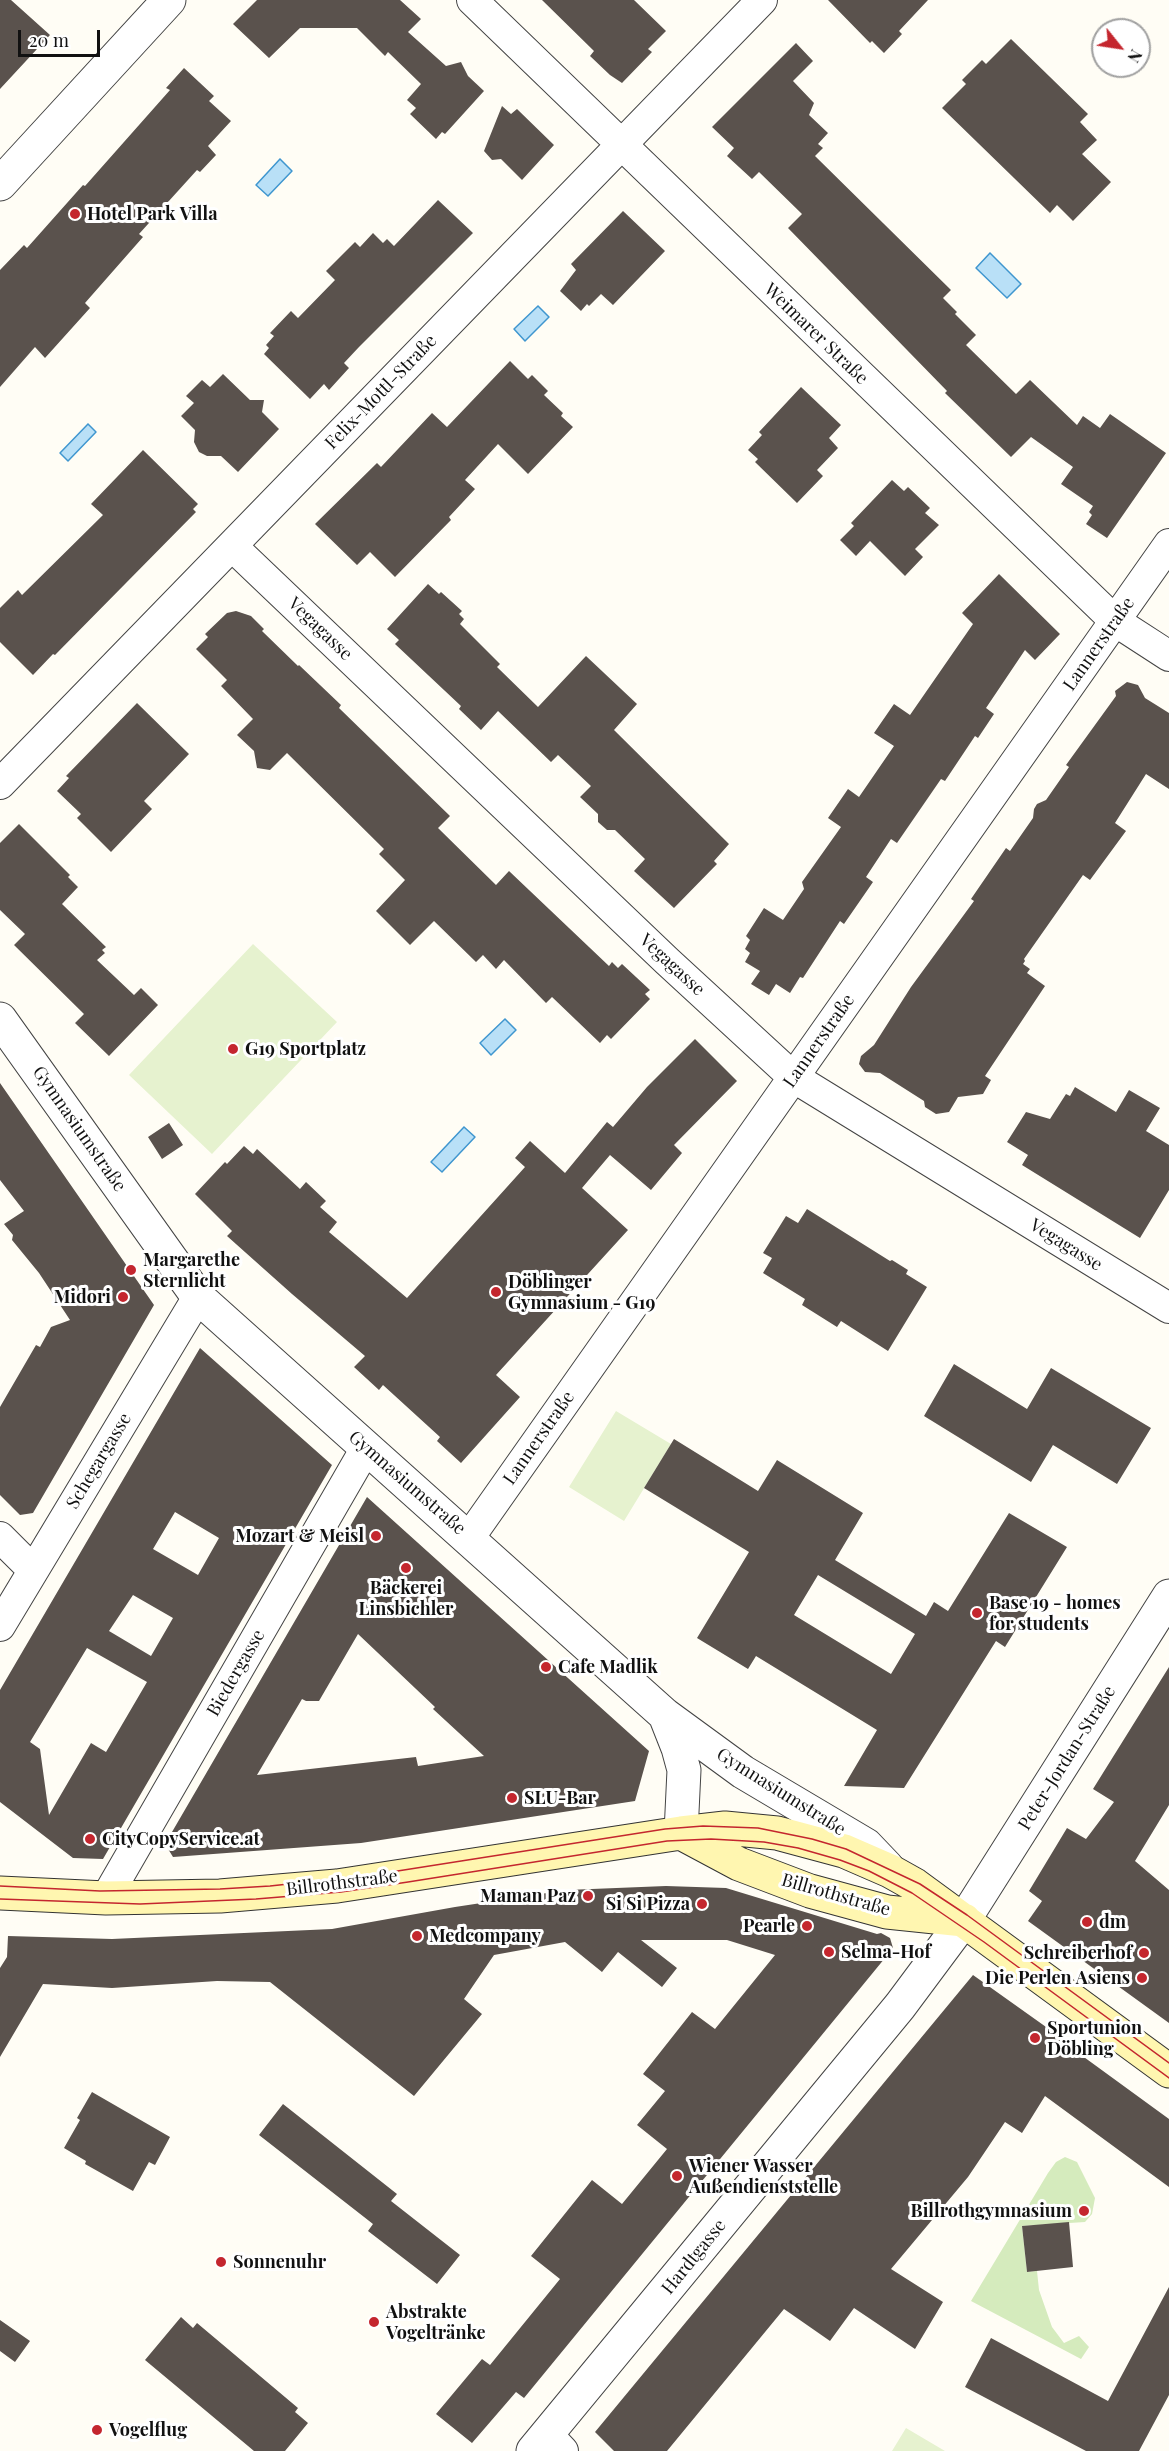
<!DOCTYPE html>
<meta charset="utf-8">
<style>
body{margin:0}
#map{position:relative;width:1169px;height:2451px;overflow:hidden;background:#fffdf5;font-family:"Playfair Display",serif}
canvas{display:block}
.north{position:absolute;left:1091px;top:18px;width:60px;height:60px;box-sizing:border-box;background:#fff;border:2px solid #a0a0a0;border-radius:50%;rotate:120deg;font-size:16px;font-weight:700;line-height:24px;text-align:center;color:#111}
.north::after{content:'';display:block;margin:auto;width:21px;height:27px;background:#c4262e;clip-path:polygon(50% 0,100% 100%,50% 72%,0 100%)}
.scale{position:absolute;left:18px;top:30px;width:82px;height:27px;box-sizing:border-box;border:3px solid #111;border-top:0;padding-left:8px;font-size:18px;line-height:21px;white-space:nowrap;color:#111;-webkit-text-stroke:4px #fff;paint-order:stroke}
</style>
<div id="map">
<canvas width="1169" height="2451"></canvas>
<div class="north">N</div>
<div class="scale">20 m</div>
</div>
<script>
const ctx = document.querySelector('canvas').getContext('2d');
ctx.lineJoin = 'round';
function paint(path, color) { ctx.fillStyle = color; ctx.fill(path, 'evenodd'); }
const toPath = rows => new Path2D(rows.map(r => 'M' + r).join(''));
function trace(path, color, width, dash) { ctx.strokeStyle = color; ctx.lineWidth = width; ctx.lineCap = dash ? 'butt' : 'round'; ctx.setLineDash(dash || []); ctx.stroke(path); }
function label(font, color, halo, rows, align = 'center') {
  ctx.font = font + ' "Playfair Display",serif'; ctx.lineWidth = 6; ctx.setLineDash([]); ctx.textBaseline = 'middle'; ctx.strokeStyle = halo; ctx.fillStyle = color; for (const [text, x, y, turn = 0] of rows) {
    ctx.save(); ctx.translate(x, y); ctx.rotate((+turn || 0) * Math.PI / 180); ctx.textAlign = isNaN(turn) ? turn : align; if (halo) ctx.strokeText(text, 0, 0); ctx.fillText(text, 0, 0); ctx.restore();
  }
}
const green = toPath([
 [1065,2157,1077,2162,1095,2198,1092,2214,1085,2222,1022,2226,1027,2272,1037,2271,1039,2290,1052,2327,1064,2343,1079,2336,1089,2347,1081,2359,971,2301,1048,2173,1056,2162]
]);
const pitch = toPath([
 [253,944,337,1022,212,1154,129,1075],
 [616,1411,671,1444,624,1521,569,1487],
 [906,2428,945,2451,892,2451]
]);
const water = toPath([
 [280,159,292,171,268,196,256,185,280,159],
 [990,253,1021,284,1007,298,976,268,990,253],
 [538,306,549,317,525,341,514,329,538,306],
 [88,424,96,432,68,461,60,453,88,424],
 [505,1019,516,1030,491,1055,480,1043,505,1019],
 [464,1127,475,1137,442,1172,431,1162,464,1127]
]);
const building = toPath([
 [0,0,11,0,50,35,0,89],
 [257,0,400,0,421,19,408,32,446,66,461,62,468,76,484,91,445,134,442,132,436,139,410,114,416,108,407,100,421,84,388,52,385,56,357,28,300,28,269,58,233,24],
 [542,0,634,0,666,31,648,49,652,52,622,83,610,75,590,56,594,51],
 [828,0,928,0,899,31,902,34,884,53,872,41,870,43],
 [1011,39,1088,114,1080,122,1097,140,1082,154,1111,182,1073,221,1057,205,1050,213,942,108,966,84,962,80,982,60,986,64],
 [796,43,813,61,793,81,814,103,809,115,828,133,818,144,823,148,815,156,951,290,943,298,957,312,955,314,976,335,966,345,1016,394,1030,380,1077,425,1083,416,1100,428,1110,414,1166,453,1107,538,1086,524,1092,515,1089,512,1093,506,1061,484,1073,467,1031,437,1011,457,945,393,947,391,788,228,802,214,759,172,752,179,727,156,734,148,712,127],
 [184,68,214,96,209,101,231,121,208,146,216,155,200,172,197,170,139,234,143,237,85,303,90,308,45,358,35,347,0,387,0,270,24,245,27,248,83,185,85,186,170,90,166,88],
 [502,106,511,114,517,109,554,145,522,180,501,159,492,160,484,151],
 [438,200,473,233,359,347,344,363,349,368,329,390,324,384,310,399,264,354,269,348,266,345,274,336,270,333,291,311,298,318,335,280,326,271,355,242,360,247,373,233,383,243,387,239,394,246],
 [623,211,665,251,613,305,601,294,589,306,587,304,581,311,560,291,576,270,571,264],
 [510,361,528,379,532,375,548,391,544,395,563,413,561,416,573,427,528,474,498,444,465,480,475,489,449,517,451,520,395,577,370,552,357,565,315,524,377,463,381,467,432,413,447,427],
 [223,374,250,400,264,400,262,412,279,429,238,472,221,456,207,456,199,452,194,442,195,430,181,416,194,403,186,396,202,380,210,387],
 [801,387,841,425,829,438,838,448,817,470,823,476,797,503,755,462,758,459,748,450,762,435,759,432],
 [143,450,198,504,193,509,196,512,55,655,53,654,33,675,0,642,0,608,18,590,22,595,103,515,91,504],
 [892,480,904,491,908,487,930,508,925,513,939,525,915,549,923,557,905,576,870,541,856,556,840,540,854,526,851,523],
 [999,574,1060,634,1035,660,1025,650,986,708,994,714,978,738,975,736,945,781,941,779,897,843,891,839,866,877,873,882,844,924,840,921,803,978,800,977,790,993,776,984,769,995,751,984,760,971,745,962,750,953,745,949,750,940,746,936,764,908,783,920,804,889,802,882,841,827,828,818,848,789,859,797,894,746,874,733,894,704,910,715,973,624,962,613],
 [428,584,439,594,441,592,462,611,459,614,464,619,460,624,500,664,497,667,538,707,586,656,637,704,614,730,729,844,714,861,717,864,674,908,634,871,645,859,615,830,607,830,598,822,598,814,580,797,591,786,558,755,551,762,498,711,481,730,459,709,461,706,395,644,399,640,387,629],
 [236,611,251,616,264,629,262,631,298,666,299,665,341,705,339,708,450,816,438,828,496,885,509,871,609,966,612,962,618,968,622,964,650,990,645,994,650,999,611,1039,607,1035,600,1043,552,997,546,1003,504,960,496,969,483,955,476,962,434,921,410,945,376,911,405,880,379,854,384,849,287,753,270,770,257,768,254,751,237,735,253,719,221,686,227,680,196,649,208,637,205,634,227,613],
 [1127,682,1138,685,1145,698,1169,713,1169,789,1146,774,1115,823,1126,831,1090,880,1083,875,1024,959,1025,961,1023,964,1030,969,1027,973,1045,986,985,1076,991,1080,983,1094,958,1097,949,1112,936,1114,925,1107,924,1101,880,1073,865,1072,859,1064,861,1056,874,1045,911,987,974,901,971,899,1006,848,1010,851,1033,818,1034,809,1037,804,1046,800,1069,767,1066,765,1116,696,1115,691],
 [137,703,189,754,144,801,152,809,111,852,77,818,81,814,57,791,69,778,66,776],
 [19,824,70,875,68,877,78,887,62,904,106,947,102,950,105,953,97,960,134,995,141,988,158,1005,109,1056,75,1023,84,1014,14,945,25,934,0,910,0,843],
 [695,1039,737,1081,674,1145,682,1153,651,1190,610,1155,582,1188,628,1230,496,1375,520,1397,461,1463,437,1441,440,1437,383,1385,379,1390,354,1367,365,1356,292,1294,227,1236,232,1231,195,1194,225,1162,227,1164,244,1146,253,1154,257,1149,300,1189,306,1182,326,1201,320,1207,337,1222,329,1232,407,1298,525,1167,515,1158,530,1141,565,1173,607,1122,613,1127,647,1087],
 [0,1083,154,1305,33,1513,20,1515,0,1495,0,1407,36,1345,40,1347,51,1327,70,1320,39,1273,12,1240,13,1235,4,1224,24,1211,0,1180],
 [1075,1087,1116,1112,1129,1090,1160,1108,1146,1131,1169,1145,1169,1190,1140,1238,1022,1165,1028,1155,1007,1142,1026,1112,1050,1119,1066,1094,1070,1096],
 [169,1123,183,1145,162,1159,148,1137],
 [807,1209,890,1261,892,1260,908,1270,906,1274,927,1287,888,1351,841,1321,837,1327,802,1305,805,1299,763,1273,772,1258,763,1253,786,1216,798,1223],
 [200,1348,332,1465,103,1859,73,1858,0,1802,0,1690],
 [175,1512,219,1538,198,1575,153,1549],
 [133,1595,173,1618,151,1656,109,1631],
 [87,1648,147,1682,106,1752,91,1743,49,1815,40,1749,30,1742],
 [954,1364,1027,1409,1051,1368,1151,1428,1117,1484,1053,1445,1031,1482,924,1416],
 [674,1439,758,1491,777,1460,863,1513,835,1560,926,1616,934,1602,948,1611,1009,1513,1067,1547,1005,1647,996,1641,904,1788,844,1786,877,1730,756,1656,748,1669,697,1638,749,1552,644,1488],
 [818,1575,915,1634,891,1674,794,1615],
 [367,1497,649,1751,635,1801,361,1843,173,1857,165,1844],
 [358,1634,435,1707,433,1709,484,1756,418,1766,416,1757,257,1775,302,1699,306,1701,319,1701],
 [1169,1667,1169,1805,1135,1861,1169,1890,1169,2023,1028,1921,1042,1901,1029,1891,1067,1828,1086,1839,1114,1802,1093,1789],
 [666,1886,726,1888,877,1934,881,1933,890,1938,893,1948,889,1957,885,1958,524,2398,516,2392,472,2443,436,2414,482,2359,490,2365,560,2279,531,2256,592,2180,622,2204,667,2149,637,2125,665,2091,643,2074,692,2012,715,2029,775,1955,727,1940,641,1940,677,1968,662,1987,618,1952,602,1972,565,1942,494,1955,464,1999,482,2014,414,2096,270,1982,217,1981,112,1988,43,1984,0,2057,0,1968,7,1957,8,1936,112,1939,332,1929,455,1907,567,1890],
 [973,1975,1077,2049,1077,2052,1169,2119,1169,2187,1045,2096,1022,2133,1005,2122,968,2177,891,2269,943,2302,915,2349,854,2308,830,2341,784,2309,667,2451,614,2451,595,2432],
 [92,2092,170,2137,155,2165,149,2162,133,2191,85,2164,86,2161,64,2148,80,2120,77,2118],
 [283,2104,397,2194,391,2201,460,2255,437,2284,368,2231,373,2224,259,2135],
 [1069,2222,1073,2267,1027,2272,1022,2226],
 [1169,2287,1169,2395,1139,2451,1086,2451,965,2387,991,2338,1108,2401],
 [181,2317,193,2328,197,2323,298,2408,295,2412,308,2423,285,2451,254,2451,145,2360],
 [0,2320,30,2341,15,2362,0,2351]
]);
const minor = toPath([
 [472,0,1115,621,1169,656],
 [232,546,667,961,793,1077,1169,1308],
 [0,784,762,0],
 [0,1537,33,1570],
 [469,1538,1169,544],
 [0,1626,198,1297],
 [106,1898,366,1448],
 [548,2435,563,2451]
]);
const tertiary = toPath([
 [0,184,169,0],
 [0,1019,198,1297,665,1715,743,1772,866,1845,887,1867],
 [665,1715,678,1748,684,1770,681,1833],
 [533,2451,900,2006,964,1920,1169,1596]
]);
const secondary = toPath([
 [681,1833,739,1864,810,1891,887,1912,964,1920],
 [0,1893,106,1898,220,1896,337,1886,681,1833,725,1828,777,1833,844,1851,890,1871,915,1885,1169,2071]
]);
const tram = toPath([
 [0,1886,100,1891,220,1889,270,1886,372,1875,665,1829,703,1826,758,1828,812,1839,846,1849,920,1884,967,1915,1169,2063],
 [0,1899,140,1904,256,1899,341,1892,408,1882,667,1841,711,1839,764,1842,798,1848,840,1860,869,1871,912,1893,984,1942,1169,2078]
]);
const markers = [
 [75,214,6,"#c4262e"],
 [233,1049,6,"#c4262e"],
 [131,1270,6,"#c4262e"],
 [496,1292,6,"#c4262e"],
 [123,1297,6,"#c4262e"],
 [376,1536,6,"#c4262e"],
 [406,1568,6,"#c4262e"],
 [977,1613,6,"#c4262e"],
 [546,1667,6,"#c4262e"],
 [512,1798,6,"#c4262e"],
 [90,1839,6,"#c4262e"],
 [588,1896,6,"#c4262e"],
 [702,1904,6,"#c4262e"],
 [1087,1922,6,"#c4262e"],
 [807,1926,6,"#c4262e"],
 [417,1936,6,"#c4262e"],
 [829,1952,6,"#c4262e"],
 [1144,1953,6,"#c4262e"],
 [1142,1978,6,"#c4262e"],
 [1035,2038,6,"#c4262e"],
 [677,2176,6,"#c4262e"],
 [1084,2211,6,"#c4262e"],
 [221,2262,6,"#c4262e"],
 [374,2322,6,"#c4262e"],
 [97,2430,6,"#c4262e"]
];
const poiNames = [
 ["Hotel Park Villa",87,214],
 ["G19 Sportplatz",245,1049],
 ["Margarethe",143,1260],
 ["Sternlicht",143,1281],
 ["Döblinger",508,1282],
 ["Gymnasium - G19",508,1303],
 ["Midori",111,1297,"right"],
 ["Mozart & Meisl",364,1536,"right"],
 ["Bäckerei",406,1588,"center"],
 ["Linsbichler",406,1609,"center"],
 ["Base 19 - homes",989,1603],
 ["for students",989,1624],
 ["Cafe Madlik",558,1667],
 ["SLU-Bar",524,1798],
 ["CityCopyService.at",102,1839],
 ["Maman Paz",576,1896,"right"],
 ["Si Si Pizza",690,1904,"right"],
 ["dm",1099,1922],
 ["Pearle",795,1926,"right"],
 ["Medcompany",429,1936],
 ["Selma-Hof",841,1952],
 ["Schreiberhof",1132,1953,"right"],
 ["Die Perlen Asiens",1130,1978,"right"],
 ["Sportunion",1047,2028],
 ["Döbling",1047,2049],
 ["Wiener Wasser",689,2166],
 ["Außendienststelle",689,2187],
 ["Billrothgymnasium",1072,2211,"right"],
 ["Sonnenuhr",233,2262],
 ["Abstrakte",386,2312],
 ["Vogeltränke",386,2333],
 ["Vogelflug",109,2430]
];
const streetNames = [
 ["Weimarer Straße",816,334,44],
 ["Felix-Mottl-Straße",381,392,-46],
 ["Vegagasse",320,629,44],
 ["Lannerstraße",1099,644,-55],
 ["Vegagasse",672,965,43],
 ["Lannerstraße",819,1041,-55],
 ["Gymnasiumstraße",79,1129,55],
 ["Vegagasse",1066,1245,32],
 ["Lannerstraße",539,1438,-55],
 ["Schegargasse",99,1461,-59],
 ["Gymnasiumstraße",407,1483,41],
 ["Biedergasse",236,1673,-60],
 ["Peter-Jordan-Straße",1067,1758,-58],
 ["Gymnasiumstraße",781,1792,32],
 ["Billrothstraße",342,1883,-7],
 ["Billrothstraße",836,1895,16],
 ["Hardtgasse",694,2257,-51]
];
paint(green, '#d5ebbd');
paint(pitch, '#e6f2cf');
paint(water, '#b9e0f7');
trace(water, '#3f96cf', 1.5);
paint(building, '#5a524d');
trace(minor, '#444', 32);
trace(tertiary, '#444', 35);
trace(secondary, '#333', 35);
trace(minor, '#fff', 30);
trace(tertiary, '#fff', 33);
trace(secondary, '#fff6b0', 33);
trace(tram, '#c4262e', 1.5);
for (const [x, y, r, color] of markers) { const dot = new Path2D(); dot.arc(x, y, r, 0, 2 * Math.PI); ctx.fillStyle = color; ctx.fill(dot); trace(dot, '#fff', 2); }
label('bold 18px', '#111', '#fff', poiNames, 'left');
label('18px', '#111', '#fff', streetNames);
</script>
